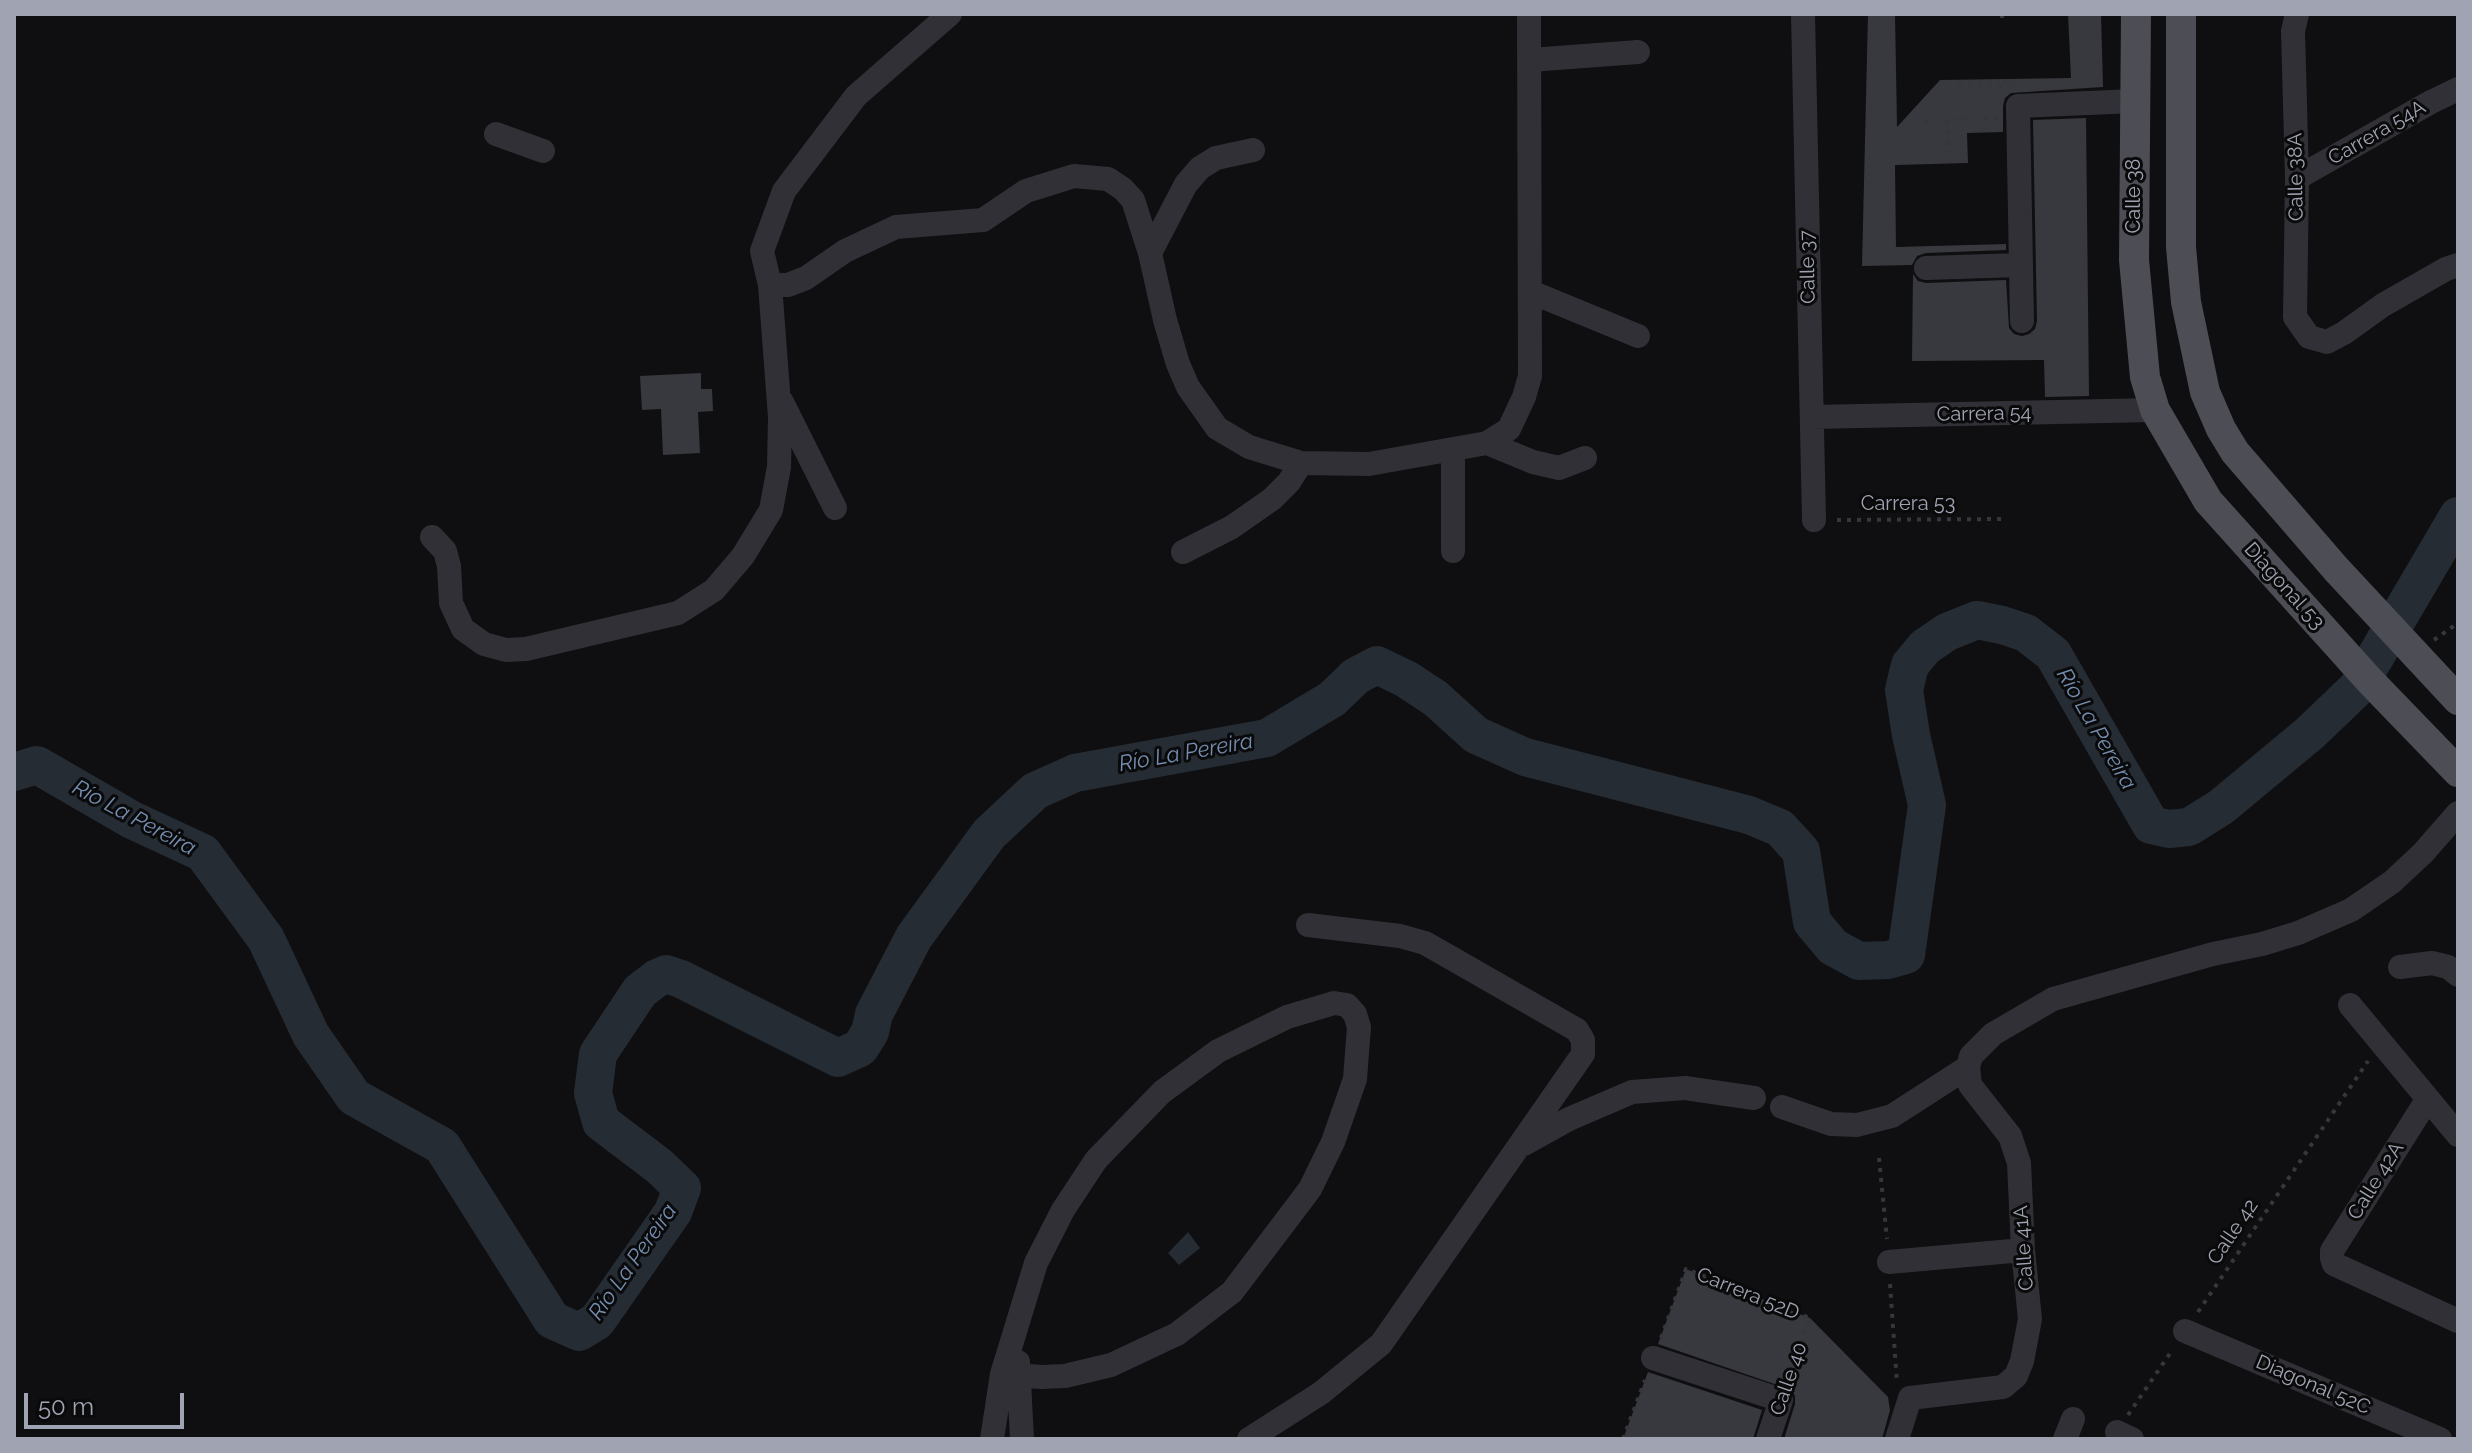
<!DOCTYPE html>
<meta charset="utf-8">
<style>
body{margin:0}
#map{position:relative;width:2472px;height:1453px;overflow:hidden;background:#0f0f11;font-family:Raleway,sans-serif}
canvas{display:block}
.frame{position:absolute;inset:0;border:16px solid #9fa3b2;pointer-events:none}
.scale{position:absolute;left:24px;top:1393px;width:160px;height:36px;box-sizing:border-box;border:4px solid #9fa3b2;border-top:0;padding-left:10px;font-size:24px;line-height:28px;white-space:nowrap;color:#9fa3b2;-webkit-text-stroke:6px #0a0a0b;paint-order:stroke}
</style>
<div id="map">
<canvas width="2472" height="1453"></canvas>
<div class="frame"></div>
<div class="scale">50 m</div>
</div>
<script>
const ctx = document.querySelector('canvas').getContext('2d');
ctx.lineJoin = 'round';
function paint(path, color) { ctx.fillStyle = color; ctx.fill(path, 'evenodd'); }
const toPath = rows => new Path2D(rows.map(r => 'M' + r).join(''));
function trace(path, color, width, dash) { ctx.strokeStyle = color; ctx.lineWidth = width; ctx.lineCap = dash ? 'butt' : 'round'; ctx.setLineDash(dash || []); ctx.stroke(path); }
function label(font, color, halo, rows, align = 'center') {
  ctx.font = font + ' Raleway,sans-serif'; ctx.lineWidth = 6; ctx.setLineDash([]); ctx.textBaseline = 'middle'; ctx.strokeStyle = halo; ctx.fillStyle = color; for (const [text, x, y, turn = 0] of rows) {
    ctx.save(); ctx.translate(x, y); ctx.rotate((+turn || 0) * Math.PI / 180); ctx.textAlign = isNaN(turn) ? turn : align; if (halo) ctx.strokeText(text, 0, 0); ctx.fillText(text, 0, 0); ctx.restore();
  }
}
const water = toPath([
 [1188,1232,1200,1248,1179,1265,1168,1253]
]);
const river = toPath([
 [14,772,37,765,132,820,203,853,266,939,311,1035,354,1097,442,1146,552,1320,579,1332,597,1321,673,1212,682,1188,659,1166,601,1122,593,1093,598,1054,640,991,657,978,666,974,681,979,838,1058,860,1048,870,1032,874,1014,914,937,989,834,1035,791,1075,773,1267,738,1332,699,1356,676,1377,665,1406,679,1435,698,1476,735,1525,757,1749,815,1780,828,1801,851,1812,922,1833,947,1859,961,1888,960,1906,955,1927,805,1911,735,1904,690,1910,665,1925,647,1947,632,1977,620,2002,625,2026,633,2053,654,2151,825,2169,829,2189,827,2221,807,2310,733,2357,688,2458,516]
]);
const building = toPath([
 [1868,14,1895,14,1897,127,1940,80,2071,78,2068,14,2101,14,2103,87,2011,93,2005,98,2003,106,2003,132,1967,133,1968,163,1895,165,1896,247,2006,244,2006,250,1926,253,1917,256,1912,265,1862,266],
 [2086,118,2089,396,2045,397,2044,360,1912,361,1913,274,1918,281,1926,283,2006,280,2009,328,2014,334,2022,336,2029,334,2035,329,2037,321,2033,120],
 [701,373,701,389,712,389,713,411,698,412,700,453,663,455,661,409,642,410,640,376],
 [1686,1269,1810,1318,1888,1397,1890,1410,1882,1439,1784,1439,1795,1404,1795,1396,1792,1390,1658,1344],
 [1648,1372,1762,1410,1753,1439,1623,1439]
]);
const path = toPath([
 [2002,14,2002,18],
 [2005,80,2005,85,2012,84],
 [1958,85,2005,85,2005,87],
 [1924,121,1999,119],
 [1947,121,1949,152],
 [1983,131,1983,120],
 [1837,520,2003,519],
 [2434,640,2458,623],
 [1879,1158,1887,1239],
 [1890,1284,1897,1383],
 [2198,1312,2368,1061],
 [1661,1338,1686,1269,1810,1318,1788,1379],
 [2128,1415,2173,1349],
 [1623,1439,1645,1380]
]);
const minor = toPath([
 [1803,14,1814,520],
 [2297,14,2293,31,2297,178,2295,317,2309,337,2327,342,2344,333,2383,305,2446,269,2458,265],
 [1530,60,1638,52],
 [496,134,543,151],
 [2297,178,2431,102,2458,89],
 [1150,253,1186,184,1200,168,1216,158,1253,150],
 [1926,268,2021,265],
 [770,285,788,285,806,278,845,251,896,227,983,220,1026,191,1074,176,1108,179,1123,189,1133,200,1150,253,1165,320,1178,364,1188,387,1217,428,1249,447,1301,463,1369,464,1487,443,1509,429,1524,397,1530,376,1529,14],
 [1531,292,1638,336],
 [2022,321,2018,106,2135,101],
 [782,402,835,508],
 [1812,417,2155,410],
 [1487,443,1533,462,1559,468,1585,458],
 [432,537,445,551,449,566,451,603,463,629,484,644,506,650,526,649,678,613,714,590,743,556,771,510,779,467,780,417,770,285,762,251,784,191,856,96,950,14],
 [1453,551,1453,450],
 [1183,552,1232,527,1272,499,1289,482,1301,463],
 [2400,967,2432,963,2448,967,2458,975],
 [2350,1005,2458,1135],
 [2427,1100,2332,1251,2332,1258,2334,1264,2458,1321],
 [1782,1107,1831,1124,1857,1125,1892,1116,1968,1067],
 [1524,1144,1569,1119,1632,1092,1685,1088,1754,1098],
 [1889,1262,2023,1250],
 [2185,1331,2440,1439],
 [1653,1358,1781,1400,1768,1439],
 [1018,1362,1022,1439],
 [2117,1432,2132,1439],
 [992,1439,1002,1374,1036,1263,1063,1210,1096,1160,1162,1092,1218,1051,1287,1017,1334,1003,1347,1005,1355,1014,1359,1027,1355,1079,1333,1142,1310,1189,1232,1292,1177,1334,1111,1365,1065,1376,1042,1377,1002,1374],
 [1249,1439,1321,1393,1381,1344,1583,1054,1583,1040,1577,1030,1425,943,1400,936,1308,925],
 [1897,1439,1910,1398,2003,1387,2016,1376,2022,1361,2030,1319,2023,1250,2019,1163,2010,1136,1970,1085,1968,1067,1971,1056,1993,1034,2053,999,2213,954,2262,944,2298,933,2351,910,2392,882,2423,853,2458,813],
 [2065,1439,2073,1419]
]);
const major = toPath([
 [2136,14,2134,260,2145,377,2155,410,2208,501,2370,681,2458,772],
 [2181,14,2181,247,2186,302,2205,392,2221,429,2235,452,2336,569,2458,700]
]);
const streetNames = [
 ["Carrera 54A",2377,133,-30],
 ["Calle 38A",2296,177,-91],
 ["Calle 38",2134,196,-90],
 ["Calle 37",1808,267,-91],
 ["Carrera 54",1984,414,-1],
 ["Carrera 53",1908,504],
 ["Diagonal 53",2284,586,48],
 ["Calle 42A",2376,1181,-58],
 ["Calle 42",2233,1232,-56],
 ["Calle 41A",2024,1248,-94],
 ["Carrera 52D",1748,1294,22],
 ["Calle 40",1789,1379,-71],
 ["Diagonal 52C",2313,1385,23]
];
const waterNames = [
 ["Río La Pereira",2096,729,60],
 ["Río La Pereira",1186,753,-10],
 ["Río La Pereira",134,818,28],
 ["Río La Pereira",633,1262,-55]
];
paint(water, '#252c34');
trace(river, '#252c34', 38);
paint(building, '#38393e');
trace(path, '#36373d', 4, [4, 6]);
trace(minor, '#303036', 24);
trace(major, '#4c4d55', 30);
label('20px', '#9fa3b2', '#0a0a0b', streetNames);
label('italic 22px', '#748db0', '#0a0a0b', waterNames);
</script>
